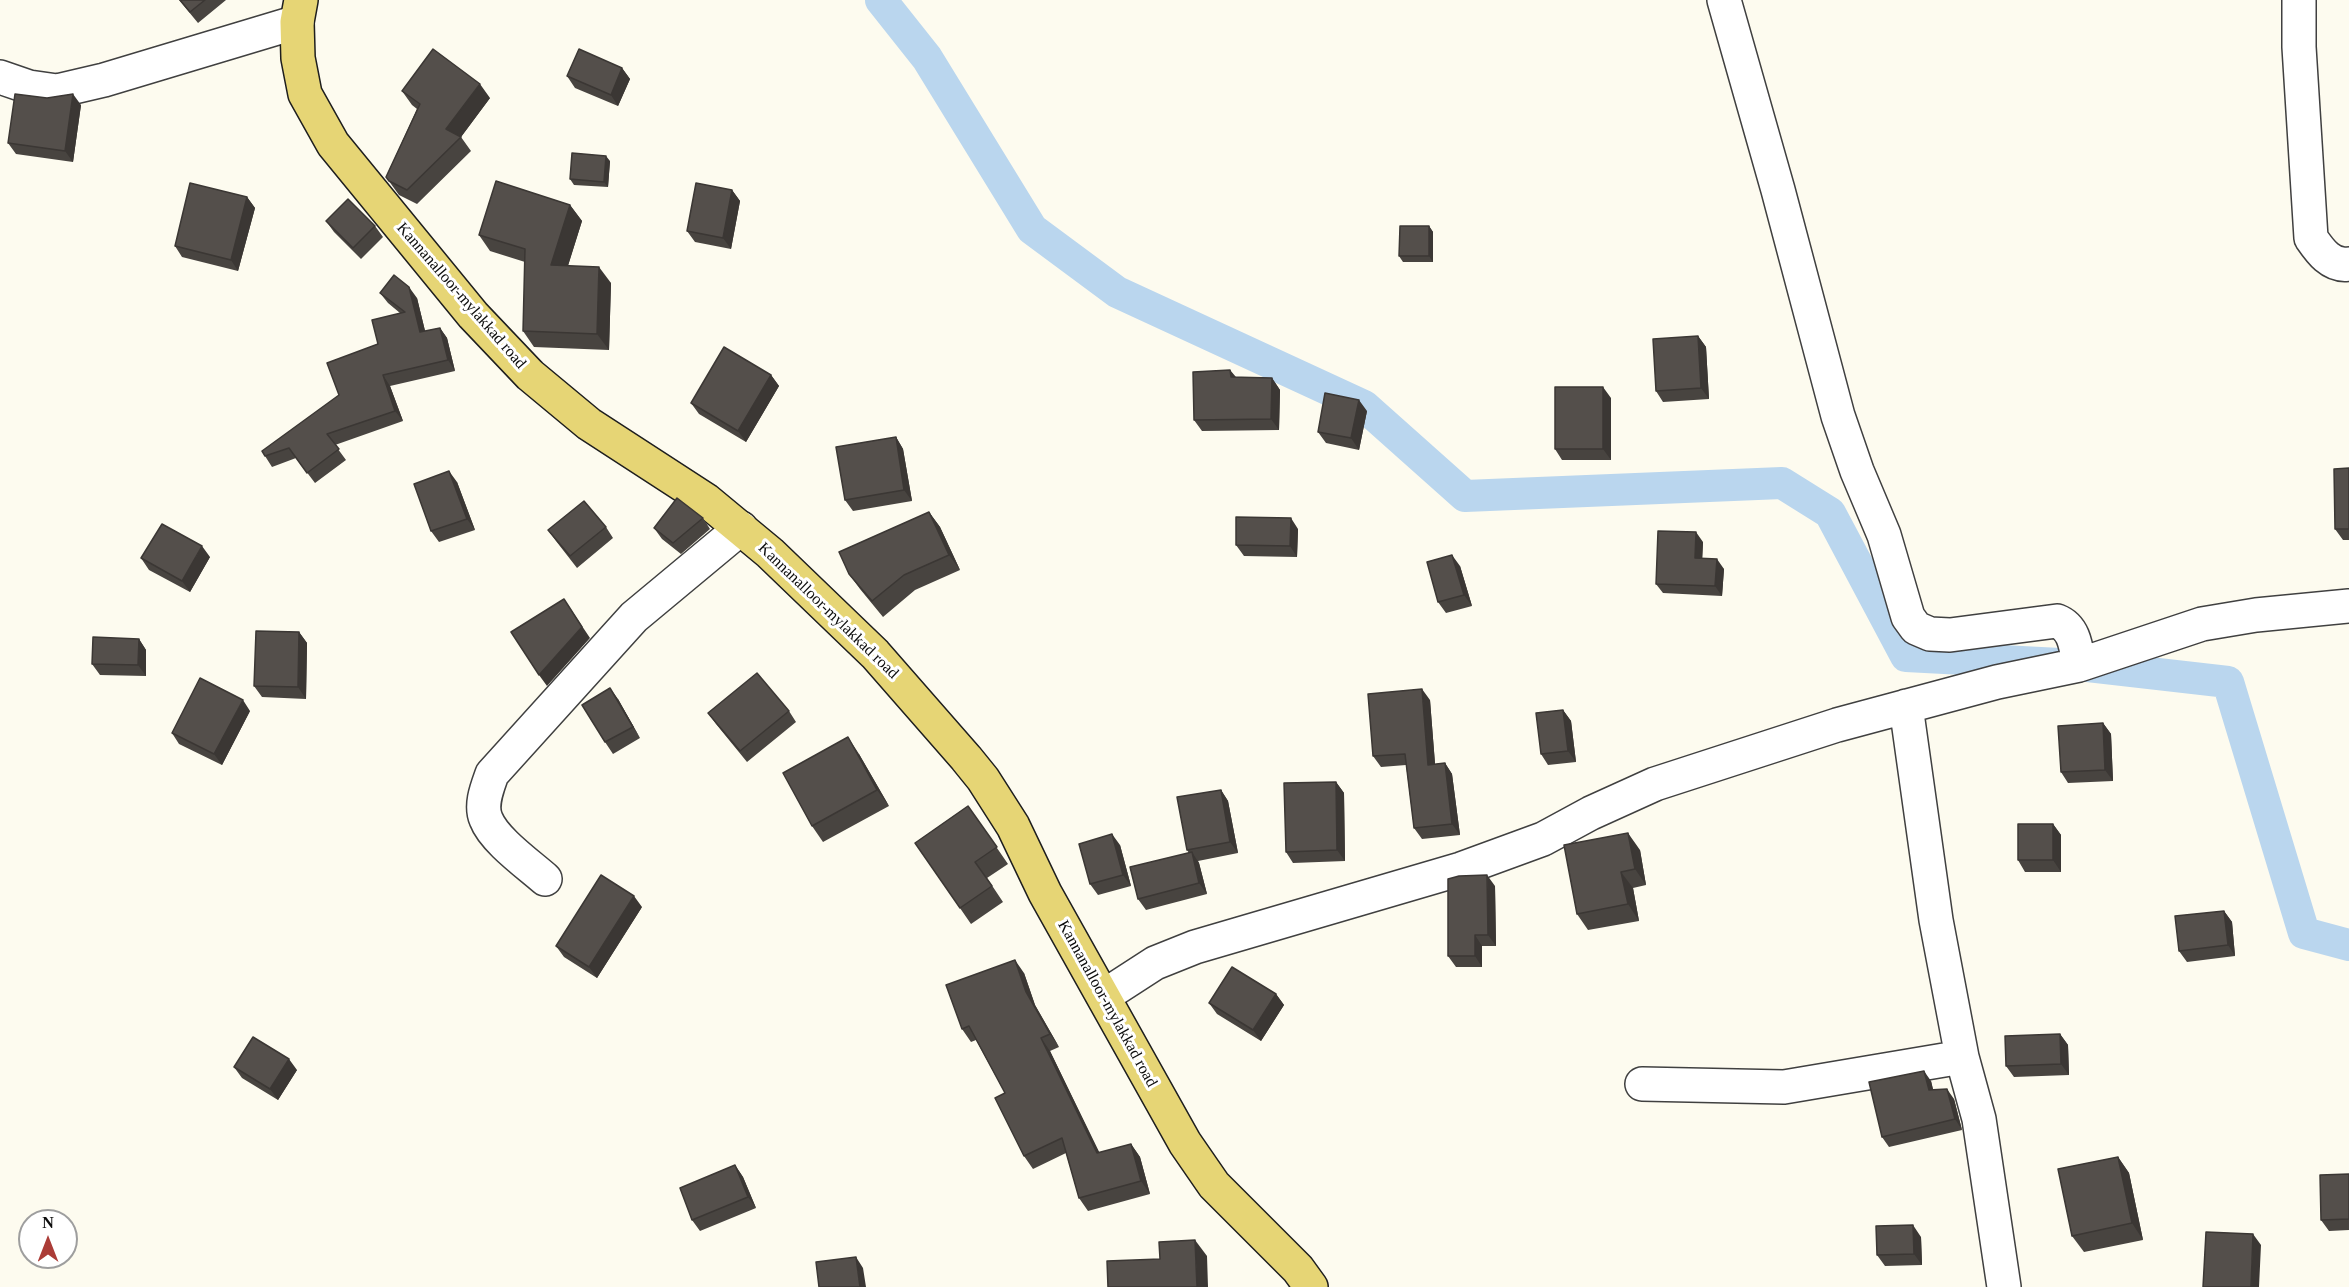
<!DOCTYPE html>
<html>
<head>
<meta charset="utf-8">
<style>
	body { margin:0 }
	#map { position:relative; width:2349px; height:1287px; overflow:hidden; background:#fdfbef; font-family:Georgia,serif }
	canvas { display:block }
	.north { position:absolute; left:18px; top:1209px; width:60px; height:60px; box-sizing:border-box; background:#fff; border:2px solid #9e9e9e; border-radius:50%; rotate:0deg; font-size:16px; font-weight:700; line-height:24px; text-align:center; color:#0d0d0d }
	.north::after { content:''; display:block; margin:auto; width:21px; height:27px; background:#ab3c37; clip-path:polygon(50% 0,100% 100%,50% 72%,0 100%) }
</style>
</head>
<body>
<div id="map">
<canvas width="2349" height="1287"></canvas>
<div class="north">N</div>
</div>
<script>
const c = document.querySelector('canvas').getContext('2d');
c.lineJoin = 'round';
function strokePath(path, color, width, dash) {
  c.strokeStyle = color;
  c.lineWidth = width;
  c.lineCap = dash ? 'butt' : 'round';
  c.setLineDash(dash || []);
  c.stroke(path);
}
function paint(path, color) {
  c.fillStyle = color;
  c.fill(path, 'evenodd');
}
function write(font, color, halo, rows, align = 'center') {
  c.font = font + ' Georgia,serif';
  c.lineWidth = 6;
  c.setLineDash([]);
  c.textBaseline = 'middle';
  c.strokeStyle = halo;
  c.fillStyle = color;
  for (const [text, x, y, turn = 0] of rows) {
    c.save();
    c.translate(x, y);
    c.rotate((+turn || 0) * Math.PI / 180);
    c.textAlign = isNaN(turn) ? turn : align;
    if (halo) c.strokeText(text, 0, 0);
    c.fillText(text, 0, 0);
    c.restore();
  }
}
const canal = new Path2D(`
	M881,0L927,58L1032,229L1117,292L1364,406L1465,496L1782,483L1830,513L1906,656L2079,665L2228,682L2304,933L2349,945`);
const minor = new Path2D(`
	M1724,0L1778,190L1838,416L1857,471L1884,535L1908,617L1916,628L1930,634L1950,635L2057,621C2075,628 2076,648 2079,665
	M2299,0V47L2311,238C2320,251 2331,267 2349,264
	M0,77L29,87L57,91L104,80L297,22
	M1906,706L1936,920L1962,1057L1979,1119L2004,1287
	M545,879C528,864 494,840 486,819C480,805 487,788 492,774L634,617L741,528
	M1104,996L1155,963L1195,947L1461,869L1543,839L1591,813L1655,784L1837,725L1997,682L2079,665L2202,624L2256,615L2349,606
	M1642,1084L1784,1087L1962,1057`);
const major = new Path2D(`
	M301,0L297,22L298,58L305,94L333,144L473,315L530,375L589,424L706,500L770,553L875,654L966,758L983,779L1013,826L1045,893L1185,1143L1214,1185L1298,1269L1311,1287`);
const wall = new Path2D(`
	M179,0H226L198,23Z
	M622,68L630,79L618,106L575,88L567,76Z
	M402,91L490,98L461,137L471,151L417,204L399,195L386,177L417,109L412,105Z
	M81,105L73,162L16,154L8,143Z
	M610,161L608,187L574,185L570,179Z
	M732,190L740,201L731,249L695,242L687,231Z
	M247,197L255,208L238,271L182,257L175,246Z
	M570,205L582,221L568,266L611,283L609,350L534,347L523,331L525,262L490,251L479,235Z
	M326,221L375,226L383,237L361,259L334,232Z
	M1429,226L1433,232V262H1403L1399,256Z
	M380,293L417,298L425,331L440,328L447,338L455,371L390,386L403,421L335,445L346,460L315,483L296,458L272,467L265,456L339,395L378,344L400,313L388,303Z
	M1698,336L1706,347L1709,399L1663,402L1656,391Z
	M1230,370L1236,377L1272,378L1280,390L1279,430L1202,431L1194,420Z
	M771,375L779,386L746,442L699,414L691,403Z
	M1611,398V460H1562L1555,449Z
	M1367,411L1359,450L1326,443L1318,432Z
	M896,437L903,449L912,501L853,511L845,500Z
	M2349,468V540H2343L2335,529Z
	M457,482L475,530L439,542L431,531Z
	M929,512L940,527L960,570L915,590L883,617L860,589L849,574Z
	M703,518L710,529L681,554L662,539L654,528Z
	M606,527L613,538L577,568L556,541L548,530Z
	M1298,529L1297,557L1244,556L1236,545Z
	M1703,542L1702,558L1724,569L1722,596L1663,593L1656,584Z
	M210,557L190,592L149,570L141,558Z
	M1460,566L1472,606L1446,613L1438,602Z
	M299,632L307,643L306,699L262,697L254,686Z
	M139,639L146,650V676L100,675L92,664Z
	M618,699L640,738L613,754L605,742Z
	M1430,700L1435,764L1445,763L1452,774L1460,835L1422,839L1414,828L1406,765L1381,767L1373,756Z
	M1563,710L1571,721L1576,762L1548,765L1541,754Z
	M250,711L222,765L179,744L172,733Z
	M789,711L796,722L747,762L716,724L708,713Z
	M2103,723L2111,734L2113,781L2068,783L2061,772Z
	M859,754L889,806L823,842L812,826Z
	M1336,782L1344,793L1345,861L1293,863L1286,852Z
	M1221,790L1228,801L1238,853L1198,861L1199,863L1207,894L1146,910L1138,899L1189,853L1187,850Z
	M968,806L1008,864L987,878L1003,902L971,924L915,843Z
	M2053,824L2061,835V872H2025L2018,860Z
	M1120,845L1131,886L1098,895L1090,884Z
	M1640,850L1646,885L1633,888L1639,921L1588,930L1577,914Z
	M1495,886L1496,946H1482V967H1456L1448,956Z
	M642,907L597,978L564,957L556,946Z
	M2224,911L2232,922L2235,956L2187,962L2179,951Z
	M1024,973L1035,1005L1059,1047L1050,1051L1099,1153L1131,1144L1140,1157L1150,1194L1088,1211L1079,1198L1066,1153L1033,1169L1024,1156L1005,1093L976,1040L971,1042L962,1029Z
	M1276,994L1284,1005L1261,1041L1217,1014L1209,1003Z
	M2060,1034L2068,1045L2069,1075L2014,1077L2006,1066Z
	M234,1067L297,1070L278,1100L242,1078Z
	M1931,1081L1933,1090L1954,1099L1962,1130L1889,1147L1882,1137Z
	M2118,1157L2129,1173L2143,1240L2084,1252L2072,1236Z
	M735,1165L743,1177L756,1208L700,1231L692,1220Z
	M2349,1174V1230L2329,1231L2321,1220Z
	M1921,1237L1922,1265L1885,1266L1877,1255Z`);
const shadedWall = new Path2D(`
	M622,68L630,79L618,106L611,95Z
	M480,84L490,98L461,137L446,129Z
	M73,94L81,105L73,162L65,151Z
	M606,156L610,161L608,187L604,182Z
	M732,190L740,201L731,249L723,238Z
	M247,197L255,208L238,271L231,260Z
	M570,205L582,221L563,281L551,265Z
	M1429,226L1433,232V262L1429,256Z
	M599,267L611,283L609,350L597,334Z
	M409,287L417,298L428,343L420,332Z
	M440,328L447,338L455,371L448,360Z
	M1698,336L1706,347L1709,399L1701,388Z
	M1230,370L1238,381L1231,377Z
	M383,375L390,386L403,421L395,411Z
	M771,375L779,386L746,442L738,431Z
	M1272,378L1280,390L1279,430L1271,419Z
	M1603,387L1611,398V460L1603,449Z
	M1359,400L1367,411L1359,450L1351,438Z
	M896,437L903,449L912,501L904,490Z
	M449,471L457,482L475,530L467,519Z
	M929,512L940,527L960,570L949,555Z
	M1291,518L1298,529L1297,557L1290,546Z
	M1696,532L1703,542L1702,567L1695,558Z
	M202,546L210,557L190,592L182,581Z
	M1452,555L1460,566L1472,606L1464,595Z
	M1717,559L1724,569L1722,596L1715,586Z
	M564,599L590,638L547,686L539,675Z
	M299,632L307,643L306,699L298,687Z
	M139,639L146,650V676L138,665Z
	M610,688L618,699L640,738L633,727Z
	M1422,689L1430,700L1436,776L1428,765Z
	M243,700L250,711L222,765L214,754Z
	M1563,710L1571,721L1576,762L1568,751Z
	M2103,723L2111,734L2113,781L2105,770Z
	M848,737L859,754L889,806L877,790Z
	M1445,763L1452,774L1460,835L1452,824Z
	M1336,782L1344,793L1345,861L1337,850Z
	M1221,790L1228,801L1238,853L1230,842Z
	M2053,824L2061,835V872L2053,860Z
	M1628,833L1640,850L1646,885L1635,869Z
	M1112,834L1120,845L1131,886L1123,875Z
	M1192,852L1199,863L1207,894L1199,883Z
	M1621,872L1633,888L1639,921L1628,904Z
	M1487,875L1495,886L1496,946L1488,935Z
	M634,896L642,907L597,978L589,967Z
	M2224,911L2232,922L2235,956L2228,945Z
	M1475,935L1482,946V967L1475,956Z
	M1015,960L1024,973L1035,1005L1059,1047L1050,1034L1026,992Z
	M1276,994L1284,1005L1261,1041L1253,1030Z
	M2060,1034L2068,1045L2069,1075L2061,1064Z
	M1041,1038L1050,1051L1106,1166L1097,1153Z
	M289,1059L297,1070L278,1100L270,1089Z
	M1924,1071L1931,1081L1936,1101L1929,1090Z
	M1947,1089L1954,1099L1962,1130L1955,1119Z
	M1131,1144L1140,1157L1150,1194L1141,1181Z
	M2118,1157L2129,1173L2143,1240L2132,1223Z
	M735,1165L743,1177L756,1208L748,1197Z
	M1913,1225L1921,1237L1922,1265L1914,1254Z
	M2253,1234L2261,1245L2259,1287H2251Z
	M1195,1240L1207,1256L1208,1287H1197Z
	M856,1257L863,1268L866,1287H860Z`);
const building = new Path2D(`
	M180,0H205L190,12Z
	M433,49L480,84L446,129L461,137L407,190L389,181L386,177L420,104L402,91Z
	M579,49L622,68L611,95L567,76Z
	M15,94L47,98L73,94L65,151L8,143Z
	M572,153L606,156L604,182L570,179Z
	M496,181L570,205L551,265L599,267L597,334L523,331L525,249L479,235Z
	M190,183L247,197L231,260L175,246Z
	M696,183L732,190L723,238L687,231Z
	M348,199L375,226L353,248L326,221Z
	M1400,226H1429V256H1399Z
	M394,275L409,287L420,332L440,328L448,360L383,375L395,411L327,434L339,449L307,473L289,448L265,456L262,451L339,395L327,363L378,344L372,320L405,312L380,293Z
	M1698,336L1701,388L1656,391L1653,339Z
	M724,347L771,375L738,431L691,403Z
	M1230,370L1231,377L1272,378L1271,419L1194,420L1193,372Z
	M1555,387H1603V449H1555Z
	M1325,393L1359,400L1351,438L1318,432Z
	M896,437L904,490L845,500L836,447Z
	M2349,468V529H2335L2334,469Z
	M449,471L467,519L431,531L414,484Z
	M677,498L703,518L673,543L654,528Z
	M584,501L606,527L570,556L548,530Z
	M929,512L949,555L904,575L872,601L849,574L839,552Z
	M1236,517L1291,518L1290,546L1236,545Z
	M162,524L202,546L182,581L141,558Z
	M1658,531L1696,532L1695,558L1717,559L1715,586L1656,584Z
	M1452,555L1464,595L1438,602L1427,562Z
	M564,599L582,627L539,675L511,632Z
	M256,631L299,632L298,687L254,686Z
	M93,637L139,639L138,665L92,664Z
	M757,673L789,711L740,751L708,713Z
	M200,678L243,700L214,754L172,733Z
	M610,688L633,727L605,742L582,705Z
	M1422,689L1428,765L1445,763L1452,824L1414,828L1405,754L1373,756L1368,694Z
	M1563,710L1568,751L1541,754L1536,713Z
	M2103,723L2105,770L2061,772L2058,726Z
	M848,737L877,790L812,826L783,773Z
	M1336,782L1337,850L1286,852L1284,783Z
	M1221,790L1230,842L1187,850L1177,797Z
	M968,806L997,847L975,862L992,886L960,908L915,843Z
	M2018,824H2053V860H2018Z
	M1628,833L1635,869L1621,872L1628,904L1577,914L1564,845Z
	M1112,834L1123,875L1090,884L1079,844Z
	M1192,852L1199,883L1138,899L1130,867Z
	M601,875L634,896L589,967L556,946Z
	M1487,875L1488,935H1475V956H1448V879L1459,876Z
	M2224,911L2228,945L2179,951L2175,916Z
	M1015,960L1026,992L1050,1034L1041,1038L1097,1153L1131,1144L1141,1181L1079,1198L1062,1138L1024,1156L995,1098L1005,1093L969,1026L962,1029L946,985Z
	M1232,967L1276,994L1253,1030L1209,1003Z
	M2060,1034L2061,1064L2006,1066L2005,1036Z
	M253,1037L289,1059L270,1089L234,1067Z
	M1924,1071L1929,1090L1947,1089L1955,1119L1882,1137L1869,1082Z
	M2118,1157L2132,1223L2072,1236L2058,1169Z
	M735,1165L748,1197L692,1220L680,1188Z
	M2349,1174V1219L2321,1220L2320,1175Z
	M1913,1225L1914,1254L1877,1255L1876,1226Z
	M2206,1232L2253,1234L2251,1287H2203Z
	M1195,1240L1197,1287H1108L1107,1261L1160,1259L1159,1242Z
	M856,1257L860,1287H819L816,1262Z`);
const streetNames = [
	["Kannanalloor-mylakkad road",461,296,49],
	["Kannanalloor-mylakkad road",828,611,44],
	["Kannanalloor-mylakkad road",1107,1004,61]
];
strokePath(canal, '#bad6ee', 32);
strokePath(minor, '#404040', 36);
strokePath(major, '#1e1e1e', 36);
strokePath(minor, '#fff', 33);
strokePath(major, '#e6d575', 33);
paint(wall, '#484440');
paint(shadedWall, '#3b3734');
paint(building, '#544f4b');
strokePath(building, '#3b3734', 1.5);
write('16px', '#0d0d0d', '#fff', streetNames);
</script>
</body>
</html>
